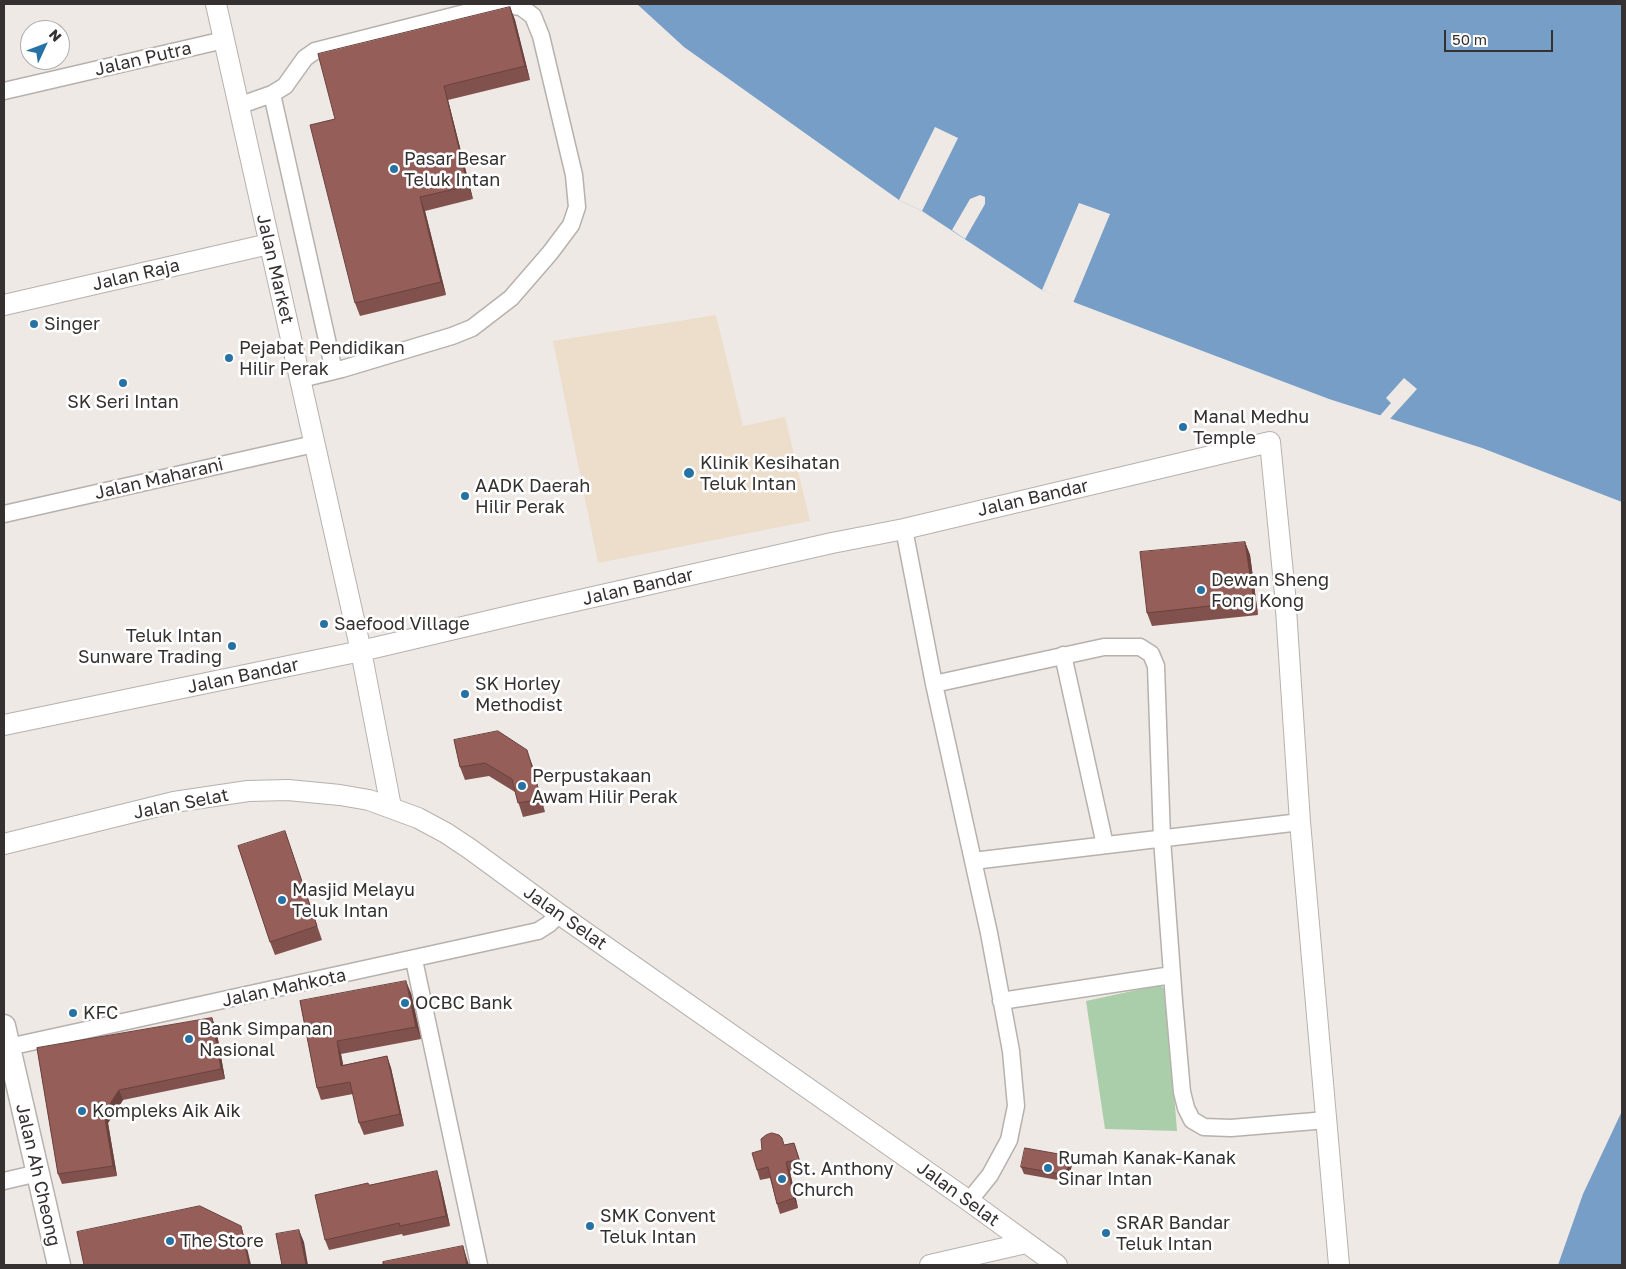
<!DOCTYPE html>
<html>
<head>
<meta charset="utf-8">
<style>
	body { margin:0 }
	#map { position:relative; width:1626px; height:1269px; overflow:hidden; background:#efe9e5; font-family:"Golos Text",sans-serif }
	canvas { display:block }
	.frame { position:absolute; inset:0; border:5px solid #343130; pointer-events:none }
	.north { position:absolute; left:20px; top:20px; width:50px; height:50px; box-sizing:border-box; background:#fff; border:1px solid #aeadac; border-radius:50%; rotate:47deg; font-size:14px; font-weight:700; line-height:20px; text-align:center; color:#343130 }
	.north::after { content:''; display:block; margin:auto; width:18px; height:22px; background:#2772a5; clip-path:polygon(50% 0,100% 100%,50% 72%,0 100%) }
	.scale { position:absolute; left:1444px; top:30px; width:109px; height:22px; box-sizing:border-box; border:2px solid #343130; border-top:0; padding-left:6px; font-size:15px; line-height:18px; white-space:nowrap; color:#343130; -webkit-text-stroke:4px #fff; paint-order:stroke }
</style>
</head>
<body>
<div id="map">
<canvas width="1626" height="1269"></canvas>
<div class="frame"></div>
<div class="north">N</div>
<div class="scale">50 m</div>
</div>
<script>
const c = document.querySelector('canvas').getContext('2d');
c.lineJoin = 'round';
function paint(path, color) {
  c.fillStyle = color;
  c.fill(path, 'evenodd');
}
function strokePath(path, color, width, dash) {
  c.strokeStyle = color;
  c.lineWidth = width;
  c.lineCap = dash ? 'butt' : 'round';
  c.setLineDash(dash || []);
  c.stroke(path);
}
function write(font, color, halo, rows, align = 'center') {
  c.font = font + ' "Golos Text",sans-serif';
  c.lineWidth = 5;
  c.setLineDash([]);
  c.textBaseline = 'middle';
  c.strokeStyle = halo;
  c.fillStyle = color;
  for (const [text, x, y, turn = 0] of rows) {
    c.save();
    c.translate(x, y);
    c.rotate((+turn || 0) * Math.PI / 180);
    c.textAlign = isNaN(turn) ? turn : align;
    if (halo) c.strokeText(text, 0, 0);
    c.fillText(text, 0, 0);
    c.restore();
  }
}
const medical = new Path2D(`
	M716,315L743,426L785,417L810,521L598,563L553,341Z`);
const green = new Path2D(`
	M1160,985L1166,990L1177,1131L1105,1129L1086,1001Z`);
const water = new Path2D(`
	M637,4H1622V502L1482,448L1329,399L1042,290L922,211L899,200L684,47Z
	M1622,1111V1265H1558L1583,1194Z`);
const pier = new Path2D(`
	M935,127L958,138L922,211L899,200Z
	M980,195L985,197V204L965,239L952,230L970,199Z
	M1079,203L1110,214L1073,303L1042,290Z
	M1404,378L1417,389L1388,421L1378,418L1391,403L1386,398Z`);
const minor = new Path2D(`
	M4,91L224,40
	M272,94L334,371
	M238,106L272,94L285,86L305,58L315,51L500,4L521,7L533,16L541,36L574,175L577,207L571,225L550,253L511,298L472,328L452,336L342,369L301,379
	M4,514L314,444
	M904,529L934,684L989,933L1011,1051L1016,1106L1009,1140L990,1175L969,1201
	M1063,655L1105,845
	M934,684L1104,647H1140L1151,654L1156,666L1162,839L1174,1001L1182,1092L1186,1108L1192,1120L1204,1127L1231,1128L1327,1120
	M973,861L1300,822
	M414,960L479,1265
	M1001,1001L1172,975
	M4,1048L538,931L549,924L559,914
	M4,1181L38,1173`);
const tertiary = new Path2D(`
	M216,4L361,651L391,807
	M4,305L269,244
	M4,725L361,651L518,614L832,543L904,529L1270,442L1285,594L1300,822L1339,1265
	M4,844L174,802L248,791L288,790L340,795L369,800L418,818L446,833L470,849L559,914L969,1201L1057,1265
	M930,1265L1026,1243`);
const secondary = new Path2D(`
	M4,1026L59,1265`);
const wall = new Path2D(`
	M510,7L515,20L530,80L448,100L473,199L425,211L446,295L360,316L355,303L335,119Z
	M1245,542L1250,555L1258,615L1152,626L1147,613Z
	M454,740L532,764L545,812L523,817L515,792L489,776L465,780L460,767Z
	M285,831L322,940L275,955L270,942Z
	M411,993L421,1039L341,1054L343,1065L387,1056L391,1068L404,1126L364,1135L359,1123L353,1094L321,1100L317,1088L300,1001Z
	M212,1018L216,1028L225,1079L123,1100L108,1123L117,1176L62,1184L58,1174L37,1048Z
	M794,1143L803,1169L790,1172L798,1208L780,1214L777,1204L770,1178L760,1180L757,1170L762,1150Z
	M1072,1163L1069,1182L1024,1174L1021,1167Z
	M440,1181L450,1226L403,1236L402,1234L329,1250L325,1240L369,1185Z`);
const shadedWall = new Path2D(`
	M510,7L515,20L530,80L525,66Z
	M444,86L448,100L473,199L468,186Z
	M420,197L425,211L446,295L441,282Z
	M1245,542L1250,555L1258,615L1254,601Z
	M527,750L532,764L545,812L541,799Z
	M406,981L411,993L421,1039L416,1027Z
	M212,1018L216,1028L225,1079L221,1069Z
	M337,1041L341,1054L346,1078L341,1066Z
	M387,1056L391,1068L404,1126L400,1114Z
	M119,1090L123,1100L108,1123L117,1176L113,1166L104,1113Z
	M1070,1156L1072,1163L1069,1182L1066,1175Z
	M786,1162L790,1172L798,1208L794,1198Z
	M437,1171L440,1181L450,1226L446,1216Z
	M241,1226L245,1239L251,1265H249Z
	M299,1230L304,1242L308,1265H306Z
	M463,1246L467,1259L469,1265H467Z`);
const building = new Path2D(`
	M510,7L525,66L444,86L468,186L420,197L441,282L355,303L310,125L335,119L318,54Z
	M1245,542L1254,601L1147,613L1140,552Z
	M498,731L527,750L541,799L518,803L512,779L485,763L460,767L454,740Z
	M285,831L317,926L270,942L238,846Z
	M406,981L416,1027L337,1041L341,1066L387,1056L400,1114L359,1123L350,1082L317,1088L300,1001Z
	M212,1018L221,1069L119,1090L104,1113L113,1166L58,1174L37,1048Z
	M772,1133L779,1135L782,1138L784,1145L794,1143L799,1159L786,1162L794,1198L777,1204L768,1167L757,1170L752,1153L762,1150L761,1139L766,1135Z
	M1025,1148L1070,1156L1066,1175L1021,1167Z
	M437,1171L446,1216L400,1226L399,1223L325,1240L315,1195L368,1183L369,1185Z
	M200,1206L241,1226L249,1265H84L77,1232Z
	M299,1230L306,1265H282L276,1234Z
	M463,1246L467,1265H381H383V1262Z`);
const markers = [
	[394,169,5,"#2772a5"],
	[34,324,5,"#2772a5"],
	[229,358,5,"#2772a5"],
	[123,383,5,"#2772a5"],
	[1183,427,5,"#2772a5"],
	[689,473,6,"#2772a5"],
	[465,496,5,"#2772a5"],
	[1201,590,5,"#2772a5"],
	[324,624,5,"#2772a5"],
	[232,646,5,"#2772a5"],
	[465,694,5,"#2772a5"],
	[522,786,5,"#2772a5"],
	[282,900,5,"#2772a5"],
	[405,1003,5,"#2772a5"],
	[73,1013,5,"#2772a5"],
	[189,1039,5,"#2772a5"],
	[82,1111,5,"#2772a5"],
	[1048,1168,5,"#2772a5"],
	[782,1179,5,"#2772a5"],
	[590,1226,5,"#2772a5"],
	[1106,1233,5,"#2772a5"],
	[170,1241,5,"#2772a5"]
];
const streetNames = [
	["Jalan Putra",143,59,-13],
	["Jalan Market",275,269,77],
	["Jalan Raja",136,275,-13],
	["Jalan Maharani",159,479,-13],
	["Jalan Bandar",1033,498,-13],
	["Jalan Bandar",638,587,-13],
	["Jalan Bandar",243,676,-12],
	["Jalan Selat",181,804,-11],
	["Jalan Selat",565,918,35],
	["Jalan Mahkota",284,988,-12],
	["Jalan Ah Cheong",38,1175,77],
	["Jalan Selat",958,1194,36]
];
const poiNames = [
	["Pasar Besar",404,159],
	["Teluk Intan",404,180],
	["Singer",44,324],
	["Pejabat Pendidikan",239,348],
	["Hilir Perak",239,369],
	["SK Seri Intan",123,402,"center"],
	["Manal Medhu",1193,417],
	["Temple",1193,438],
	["Klinik Kesihatan",700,463],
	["Teluk Intan",700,484],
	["AADK Daerah",475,486],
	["Hilir Perak",475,507],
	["Dewan Sheng",1211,580],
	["Fong Kong",1211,601],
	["Saefood Village",334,624],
	["Teluk Intan",222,636,"right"],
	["Sunware Trading",222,657,"right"],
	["SK Horley",475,684],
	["Methodist",475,705],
	["Perpustakaan",532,776],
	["Awam Hilir Perak",532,797],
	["Masjid Melayu",292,890],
	["Teluk Intan",292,911],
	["OCBC Bank",415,1003],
	["KFC",83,1013],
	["Bank Simpanan",199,1029],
	["Nasional",199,1050],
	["Kompleks Aik Aik",92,1111],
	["Rumah Kanak-Kanak",1058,1158],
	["Sinar Intan",1058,1179],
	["St. Anthony",792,1169],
	["Church",792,1190],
	["SMK Convent",600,1216],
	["Teluk Intan",600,1237],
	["SRAR Bandar",1116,1223],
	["Teluk Intan",1116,1244],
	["The Store",180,1241]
];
paint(medical, '#ecdecb');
paint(green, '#abceaa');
paint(water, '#779ec7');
paint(pier, '#efe9e5');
strokePath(minor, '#b7b1ae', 19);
strokePath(tertiary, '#b7b1ae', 22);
strokePath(secondary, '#b7b1ae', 25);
strokePath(minor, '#fff', 16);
strokePath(tertiary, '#fff', 20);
strokePath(secondary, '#fff', 22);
paint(wall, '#81514d');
paint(shadedWall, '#69423e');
paint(building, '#965e59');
strokePath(building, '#69423e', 1);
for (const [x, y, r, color] of markers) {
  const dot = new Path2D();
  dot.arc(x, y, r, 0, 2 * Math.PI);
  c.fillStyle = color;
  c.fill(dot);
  strokePath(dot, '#fff', 2);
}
write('18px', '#343130', '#fff', streetNames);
write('18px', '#343130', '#fff', poiNames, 'left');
</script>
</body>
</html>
